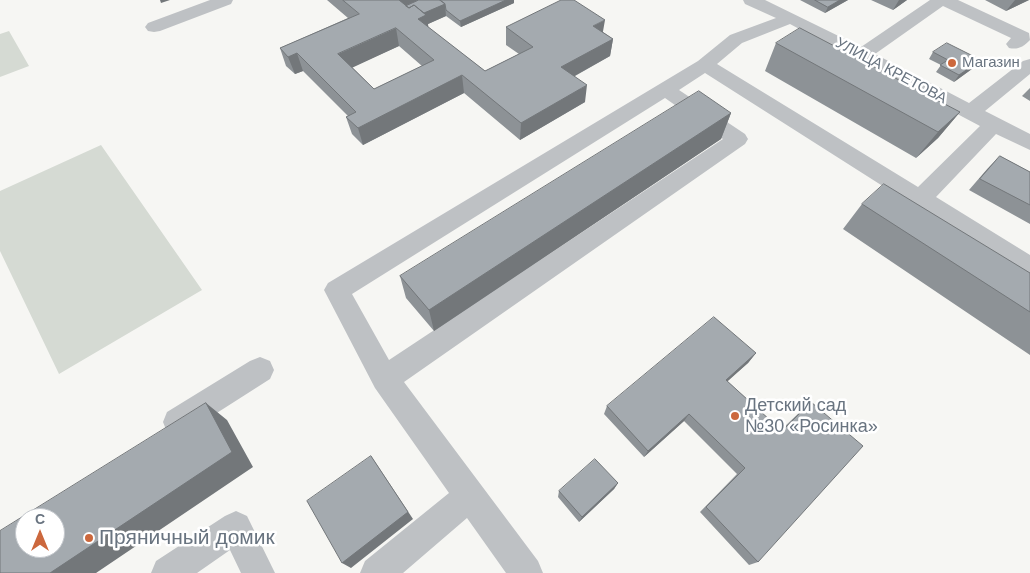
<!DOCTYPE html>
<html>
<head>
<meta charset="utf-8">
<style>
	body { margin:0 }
	#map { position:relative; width:1030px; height:573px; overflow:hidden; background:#f6f6f3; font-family:Helvetica,sans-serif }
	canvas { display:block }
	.north { position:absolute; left:15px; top:508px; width:50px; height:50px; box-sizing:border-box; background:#fff; border:1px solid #c3c7cc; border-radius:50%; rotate:0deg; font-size:14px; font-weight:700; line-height:20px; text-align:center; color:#697480 }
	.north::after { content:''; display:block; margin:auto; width:18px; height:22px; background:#cc683d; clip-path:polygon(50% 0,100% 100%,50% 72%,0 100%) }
</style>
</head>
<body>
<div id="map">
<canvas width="1030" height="573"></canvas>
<div class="north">С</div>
</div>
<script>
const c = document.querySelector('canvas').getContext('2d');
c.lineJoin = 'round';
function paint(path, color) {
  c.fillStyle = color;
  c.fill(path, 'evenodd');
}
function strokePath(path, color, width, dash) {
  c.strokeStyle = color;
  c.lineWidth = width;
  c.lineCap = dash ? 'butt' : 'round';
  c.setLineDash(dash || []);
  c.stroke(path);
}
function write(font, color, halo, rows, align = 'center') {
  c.font = font + ' Helvetica,sans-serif';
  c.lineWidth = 5;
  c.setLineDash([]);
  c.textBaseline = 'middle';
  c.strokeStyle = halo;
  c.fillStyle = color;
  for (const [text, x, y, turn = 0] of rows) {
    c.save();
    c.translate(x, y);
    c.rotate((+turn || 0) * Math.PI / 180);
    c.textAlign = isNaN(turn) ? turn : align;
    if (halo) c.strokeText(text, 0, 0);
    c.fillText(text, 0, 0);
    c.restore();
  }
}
const green = new Path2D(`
	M9,31L29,66L0,77V34Z
	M101,145L202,290L59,374L0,251V191Z`);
const minor = new Path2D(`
	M210,0H233L231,4L160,31L154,32L148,31L145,27L148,23Z
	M743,0H765L861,47L930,0H958L1029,33L1030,40C1023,47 1018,50 1009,48L1006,44L1011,38L943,6L875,54L969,103L1023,61L1030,59V74L985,111L1030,134V150L996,134L936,197L1030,255V277L1021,274L705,73L679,90L745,134L748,139L745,144L404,382L538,561L543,573H506L467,518L403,573H360L365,561L449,493L375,388L324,290L328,283L698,61L730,35L776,18L745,4ZM790,24L963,117L980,126L918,187L717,64L742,43ZM665,98L723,139L389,360L352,294Z
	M260,357L270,361L274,370L270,379L187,432L177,436L167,432L163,422L167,412L250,361Z
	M236,511L247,516L275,573H241L230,550L197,573H151L156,561L225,516Z`);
const wall = new Path2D(`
	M327,0H514V3L461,27L446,16L428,24V27L485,71L519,54L506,45V27L603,32L613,39L610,56L575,76L585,102L520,140L464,93L363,145L352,134L346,117L348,116L303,71L295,74L286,66L280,48L348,18ZM399,46L422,66L374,89L352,67Z
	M800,0H848L825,13Z
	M871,0H907L893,10Z
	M985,0H1029L1006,11Z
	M776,43L960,112L938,138L916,158L765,71Z
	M933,52L976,66L954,82L936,72L941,65L929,59Z
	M1030,88V101L1022,96Z
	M731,113L721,139L434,331L406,298L400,276Z
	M1000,156L1030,172V224L969,190L988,168Z
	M862,204L1030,273V355L843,229Z
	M756,353L748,363L727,381L781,430L802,410L811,402L758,562L749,565L700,512L737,474L684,421L644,457L604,414L607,406Z
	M618,483L614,489L579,522L558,497L559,491Z`);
const shadedWall = new Path2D(`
	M160,0H170L161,3Z
	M397,0H418L402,7Z
	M506,0H514V3L461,27L460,21Z
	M840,0H848L825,13L828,7Z
	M899,0H907L893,10Z
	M1015,0H1029L1006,11Z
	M445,4L446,16L428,24L429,32L418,19L420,14Z
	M605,20L602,37L593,26Z
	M396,28L399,46L343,72L338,54Z
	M613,39L610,56L560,84L561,67Z
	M297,53L303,71L295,74L288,57Z
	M981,60L976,66L954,82L959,75Z
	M462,75L464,93L363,145L358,128Z
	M587,85L585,102L520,140L521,123Z
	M960,112L938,138L916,158L938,132Z
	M731,113L721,139L434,331L429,310Z
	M756,353L748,363L719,389L726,380Z
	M206,403L227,420L253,467L96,573H50Z
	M689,414L684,421L644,457L648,451Z
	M371,456L413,519L351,568L342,563Z
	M618,483L614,489L579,522L582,517Z`);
const building = new Path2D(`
	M343,0H399L409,8L414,5L426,15L418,19L485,71L533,47L506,27L561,0H574L605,20L593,26L613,39L561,67L587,85L521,123L462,75L358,128L346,117L356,112L297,53L288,57L280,48L359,14ZM396,28L434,60L374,89L338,54Z
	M419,0H440L445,4L424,13L414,5L409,8L406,6Z
	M440,0H506L460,21L446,10L445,4Z
	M815,0H840L828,7Z
	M800,28L960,112L938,132L776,43Z
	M947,43L981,60L959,75L940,65L948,60L933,52Z
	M699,91L731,113L429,310L400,276Z
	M1000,156L1030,172V205L980,179Z
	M884,184L1030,273V312L862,204Z
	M714,317L756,353L726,380L782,431L811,402L863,446L758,562L706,507L745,468L689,414L648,451L607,406Z
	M206,403L232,452L50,573H0V531ZM25,518H55V548H25Z
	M371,456L408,512L342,563L307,501Z
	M595,459L618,483L582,517L559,491Z`);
const markers = [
	[952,63,5,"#cc683d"],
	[735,416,5,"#cc683d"],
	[89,538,5,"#cc683d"]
];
const farPoinames = [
	["Магазин",962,63]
];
const farStreetnames = [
	["УЛИЦА КРЕТОВА",891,71,28]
];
const poiNames = [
	["Детский сад",745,406],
	["№30 «Росинка»",745,427]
];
const nearPoinames = [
	["Пряничный домик",99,538]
];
paint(green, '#d5dad3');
paint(minor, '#bec1c4');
paint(wall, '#8d9296');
paint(shadedWall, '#73777a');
paint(building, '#a4aaaf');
strokePath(building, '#73777a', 1);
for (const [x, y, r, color] of markers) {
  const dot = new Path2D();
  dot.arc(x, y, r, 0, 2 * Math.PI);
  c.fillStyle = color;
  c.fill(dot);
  strokePath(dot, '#fff', 2);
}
write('15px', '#697480', '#fff', farPoinames, 'left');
write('15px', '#697480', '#fff', farStreetnames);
write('18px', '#697480', '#fff', poiNames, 'left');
write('21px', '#697480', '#fff', nearPoinames, 'left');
</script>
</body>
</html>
